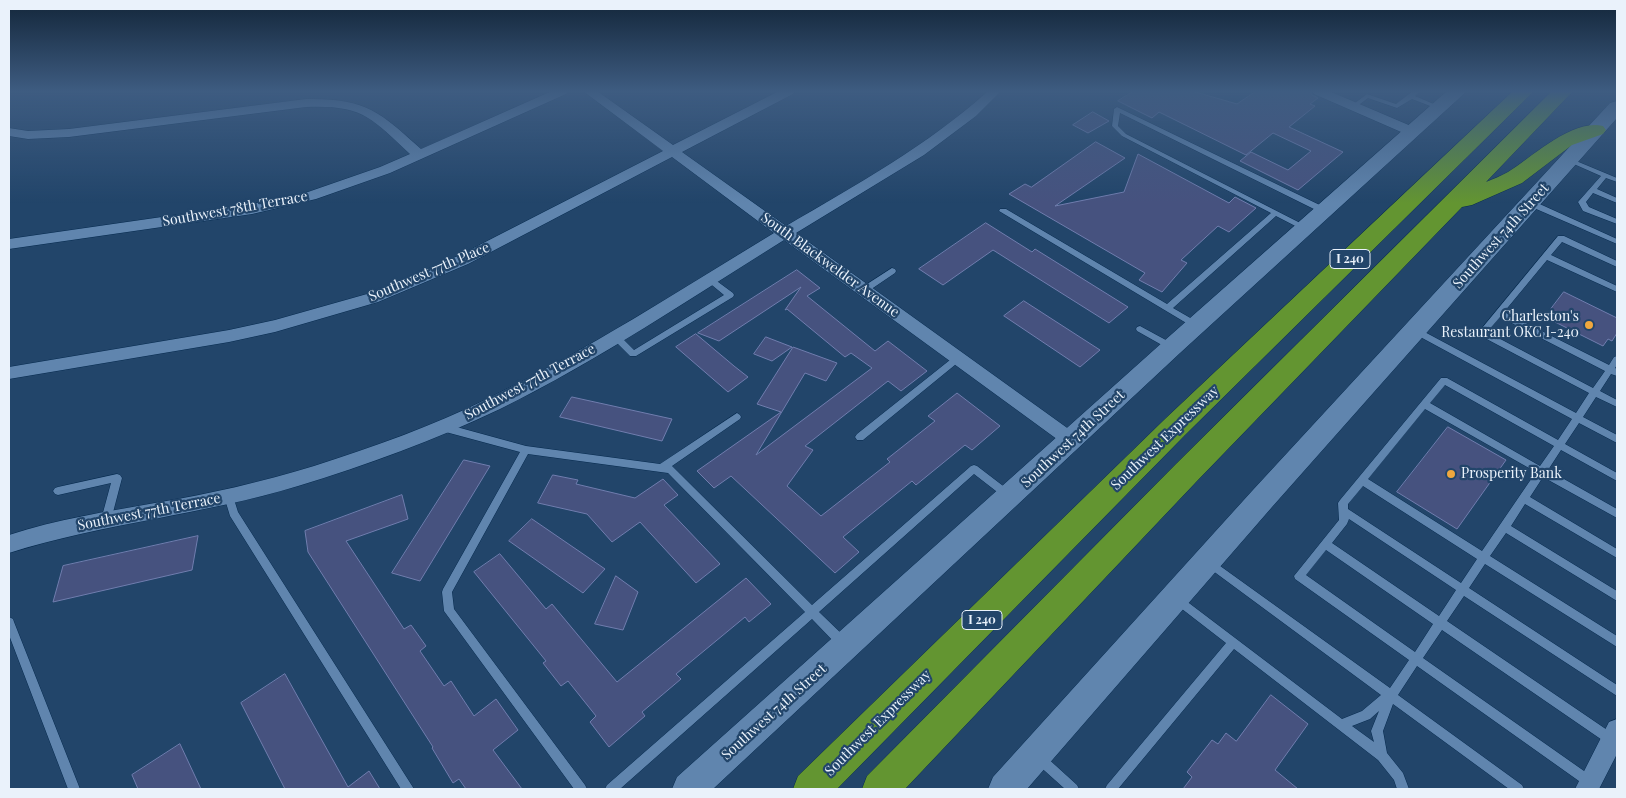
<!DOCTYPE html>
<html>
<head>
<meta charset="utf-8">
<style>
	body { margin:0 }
	#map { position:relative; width:1626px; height:798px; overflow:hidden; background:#22456a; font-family:"Playfair Display",serif }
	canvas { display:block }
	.frame { position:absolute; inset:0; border:10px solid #eaf2fb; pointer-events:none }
</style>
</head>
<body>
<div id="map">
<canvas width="1626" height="798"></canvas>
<div class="frame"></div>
</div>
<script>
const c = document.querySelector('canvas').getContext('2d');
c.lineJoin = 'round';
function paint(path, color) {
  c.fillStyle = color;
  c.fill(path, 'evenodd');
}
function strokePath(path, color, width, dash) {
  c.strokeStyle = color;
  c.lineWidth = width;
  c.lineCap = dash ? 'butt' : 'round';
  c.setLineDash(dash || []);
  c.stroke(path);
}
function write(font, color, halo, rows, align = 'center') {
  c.font = font + ' "Playfair Display",serif';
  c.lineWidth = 4.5;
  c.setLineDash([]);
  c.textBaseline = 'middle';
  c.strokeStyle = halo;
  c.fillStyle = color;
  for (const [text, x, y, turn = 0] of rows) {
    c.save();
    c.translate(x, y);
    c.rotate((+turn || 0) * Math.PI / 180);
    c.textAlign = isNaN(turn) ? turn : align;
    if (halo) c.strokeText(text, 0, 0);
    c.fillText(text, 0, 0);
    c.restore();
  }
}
const building = new Path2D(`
	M1134,91H1192L1237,104L1256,91H1310L1312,95L1318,98L1310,104L1315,106L1289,127L1343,152L1298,190L1240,161L1251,152L1288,170L1311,151L1273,133L1246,155L1159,112L1152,118L1118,101Z
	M1093,112L1109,121L1088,133L1073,125Z
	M1096,142L1125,158L1055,206L1124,192L1138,154L1229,203L1235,197L1256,208L1229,232L1218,226L1181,260L1187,263L1162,292L1139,280L1145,273L1009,194L1025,184L1031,187Z
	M986,223L1032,252L1035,249L1128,307L1109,323L993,250L943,285L919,269Z
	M797,270L820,288L807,296L875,351L888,341L927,371L901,391L888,381L805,446L813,450L787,486L821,516L890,462L887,459L935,421L928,416L957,393L1000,426L972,450L965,445L916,485L912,481L843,537L859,552L835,573L731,476L714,488L697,471L781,412L757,404L793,347L837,363L826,381L805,373L756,455L872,368L851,353L845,357L787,309L785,310L801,287L719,341L698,333Z
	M1564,292L1617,318V333L1612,341L1608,339L1603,346L1545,317Z
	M1024,301L1100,350L1080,367L1004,316Z
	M696,334L734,366L748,377L728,392L676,347Z
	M766,337L792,347L772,361L754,354Z
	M572,397L672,419L662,441L560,417Z
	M1448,427L1506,460L1457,529L1397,492Z
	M464,460L490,466L420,581L392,573Z
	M553,475L578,480L576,484L635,498L663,479L678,495L664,505L720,564L696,583L640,522L612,542L587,514L538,503Z
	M402,495L408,519L346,541L404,629L411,625L426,646L420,651L444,686L451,681L474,716L496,699L518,730L493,750L522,789H466L459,779L453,783L432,748L433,747L308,552L305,531Z
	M532,519L605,569L583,593L509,541Z
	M198,536L192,570L53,602L63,566Z
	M500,554L546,609L552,604L617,682L746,578L771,604L749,622L745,617L676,674L681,679L642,712L645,716L609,747L590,722L596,716L568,681L561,686L543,663L546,661L474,572Z
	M616,576L638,592L623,630L595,624Z
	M285,674L348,787L369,771L380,789H285L241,703Z
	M1271,695L1308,724L1275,770L1298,789H1183L1192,777L1187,772L1212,740L1218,744L1226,733L1236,741Z
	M180,744L201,789H138L132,775Z`);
const lane = new Path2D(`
	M1413,91H1420L1415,96L1443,108L1442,109H1438L1412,99L1397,108L1368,98L1356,107L1354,108L1351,106L1367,94L1396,104Z
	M1117,107L1328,209L1329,211L1325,213H1322L1120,113L1118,126L1126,134L1310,228L1309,230H1303L1276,216L1173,308L1199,323L1200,325L1199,327H1193L999,211L1000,209H1006L1167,304L1271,213L1122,136L1112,126L1114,109Z
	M1569,158L1617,178V182L1606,178L1597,189L1617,198V203L1593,193L1586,202L1589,207L1617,219V224L1583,211L1578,202L1601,176L1567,161V159Z
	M1527,201H1533L1617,239V244L1527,205Z
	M1558,236H1564L1617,261V267L1562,242L1551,255L1617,286V292L1547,260L1504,312L1609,365L1614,357L1617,356V365L1615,368L1617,369V376L1611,374L1600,391L1617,400V407L1596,397L1583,417L1617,435V443L1579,423L1565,444L1617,473V481L1561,450L1548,470L1617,509V518L1543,477L1530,497L1617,549V558L1525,504L1511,526L1617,591V601L1506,533L1490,556L1617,636V647L1485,564L1469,588L1617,685V696L1464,596L1447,621L1616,736L1617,739L1616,744L1612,746L1608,744L1442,630L1423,658L1594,778L1596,782L1594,786L1590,788L1586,786L1417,666L1398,695L1522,785L1524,789H1509L1393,704L1383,731L1387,753L1403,773L1409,789H1397L1394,780L1378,760L1234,649L1118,789H1105L1107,785L1226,643L1173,602L1172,599L1173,596L1177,594L1342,719L1362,711L1381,695L1205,565L1204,562L1205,559L1209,558L1390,688L1409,660L1295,579L1294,576L1339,520L1338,503L1340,500L1441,378H1447L1558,440L1572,419L1413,333L1412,331L1416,328L1419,329L1576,413L1589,393L1479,335L1478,333ZM1500,317L1605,371L1593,388L1487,332ZM1445,385L1554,446L1540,466L1430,403ZM1425,409L1536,472L1482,551L1368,479ZM1363,486L1477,559L1461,583L1348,509V504ZM1349,519L1456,590L1439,616L1332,543L1347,524ZM1326,550L1433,624L1415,652L1306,575ZM1379,711L1371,731L1374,742L1352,726L1370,719Z
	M892,268L895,269L896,271L895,273L867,292H861L860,290L861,288Z
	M710,276L733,293L734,295L733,297L636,356H630L612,338L611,336L612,334H618L634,350L724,295L707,281L706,279Z
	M1140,326L1175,345L1176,347L1175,349H1169L1137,331L1136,329L1137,327Z
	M958,355L962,358L961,360L863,440H857L855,437L857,434L955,356Z
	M737,413L740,415L741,417L740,419L672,466L812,605L971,466L974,465L977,466L1011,492L1013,495L1011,498L1008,499L1005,498L974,474L819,612L846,638L847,642L846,646L842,647L838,646L812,619L620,789H605L607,785L805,612L668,473L528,454L452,592L454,609L585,785L587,789H574L444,611L442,592L443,589L520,452L442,431L439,430L438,427L439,424L442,423L526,446L660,464Z
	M117,474L120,475L122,478L111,520L109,523L106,524L103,523L101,520L111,483L58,495L55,494L53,491L55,488L58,487Z
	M229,492L232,493L238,512L414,789H401L230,516L224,496L226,493Z
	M9,617L13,619L14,622L80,789H68L9,635Z
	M1040,753L1044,755L1077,785L1079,789H1065L1036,763L1034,759L1036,755Z`);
const street = new Path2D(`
	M552,91H568L566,94L390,173L316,199L252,214L9,249V239L252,204L308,192L380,167L410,154C370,117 363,105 306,107L69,137L28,139L9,136V128L28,131L69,129L306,99C365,98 379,111 421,149Z
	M583,91H597L673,145L779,91H795L793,94L682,152L786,226C856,185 927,146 988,91H1001L976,116L924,155L796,233L1077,435L1080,440L1077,445L1071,447L1065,445L784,240C691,298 599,360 500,409C435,440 367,465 298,486C203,515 103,523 9,553V535C57,519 106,512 155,503C209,494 262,482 314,466C373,447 433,426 489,398C588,350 680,290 774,233L672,157L468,264L378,302L275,332L229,342L9,379V367L229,330L275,320L367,294L458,256L663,151Z
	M1312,91H1329L1418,129L1420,132L1413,136L1408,135L1314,94Z
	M1617,719V754L1599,789H1575L1609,722Z`);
const secondary = new Path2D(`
	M1447,91H1467L1180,353L713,789H672L677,777L1164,341Z
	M1617,101V118L1272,507L1027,789H988L993,777L1252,491L1610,103Z`);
const highway = new Path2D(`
	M1513,91H1534L1185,435L837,789H793L798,776L1165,419Z
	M1552,91H1573L1486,182C1493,179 1501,176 1508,172C1532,157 1573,118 1603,126L1606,130L1603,134L1572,145L1522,183L1472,205L1462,207L1196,482L905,789H862L867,776L1176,464Z`);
const markers = [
	[1589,325,5,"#f0a73e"],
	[1451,474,5,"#f0a73e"]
];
const shields = [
	[1350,259,40],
	[982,620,40]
];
const shieldNames = [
	["I 240",1350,259],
	["I 240",982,620]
];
const streetNames = [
	["Southwest 78th Terrace",235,209,-10],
	["Southwest 74th Street",1501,236,-48],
	["South Blackwelder Avenue",830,265,36],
	["Southwest 77th Place",429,272,-23],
	["Southwest 77th Terrace",530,382,-28],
	["Southwest Expressway",1165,438,-44],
	["Southwest 74th Street",1073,439,-43],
	["Southwest 77th Terrace",149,512,-11],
	["Southwest 74th Street",774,712,-42],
	["Southwest Expressway",878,723,-45]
];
const poiNames = [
	["Charleston's",1579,317],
	["Restaurant OKC I-240",1579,333],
	["Prosperity Bank",1461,474,"left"]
];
paint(building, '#46527f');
strokePath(building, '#707dae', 1);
strokePath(lane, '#062a4e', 1);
strokePath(street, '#062a4e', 1);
strokePath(secondary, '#062a4e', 1);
strokePath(highway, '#062a4e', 1);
paint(lane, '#6085ae');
paint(street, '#6085ae');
paint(secondary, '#6085ae');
paint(highway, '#639531');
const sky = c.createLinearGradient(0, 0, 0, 203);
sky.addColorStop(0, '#13263a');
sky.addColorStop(0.45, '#3e5c81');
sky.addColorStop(1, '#3e5c8100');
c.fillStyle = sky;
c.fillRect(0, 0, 1626, 203);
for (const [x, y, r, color] of markers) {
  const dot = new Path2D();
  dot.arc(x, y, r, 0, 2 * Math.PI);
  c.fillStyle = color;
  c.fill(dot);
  strokePath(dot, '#22456a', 2);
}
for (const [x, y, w] of shields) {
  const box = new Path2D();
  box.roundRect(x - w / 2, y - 9.5, w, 19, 4);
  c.fillStyle = '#22456a';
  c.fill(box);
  strokePath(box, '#eaf2fb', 1);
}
write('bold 12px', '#eaf2fb', null, shieldNames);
write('14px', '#eaf2fb', '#22456a', streetNames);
write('14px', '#eaf2fb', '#22456a', poiNames, 'right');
</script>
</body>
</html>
